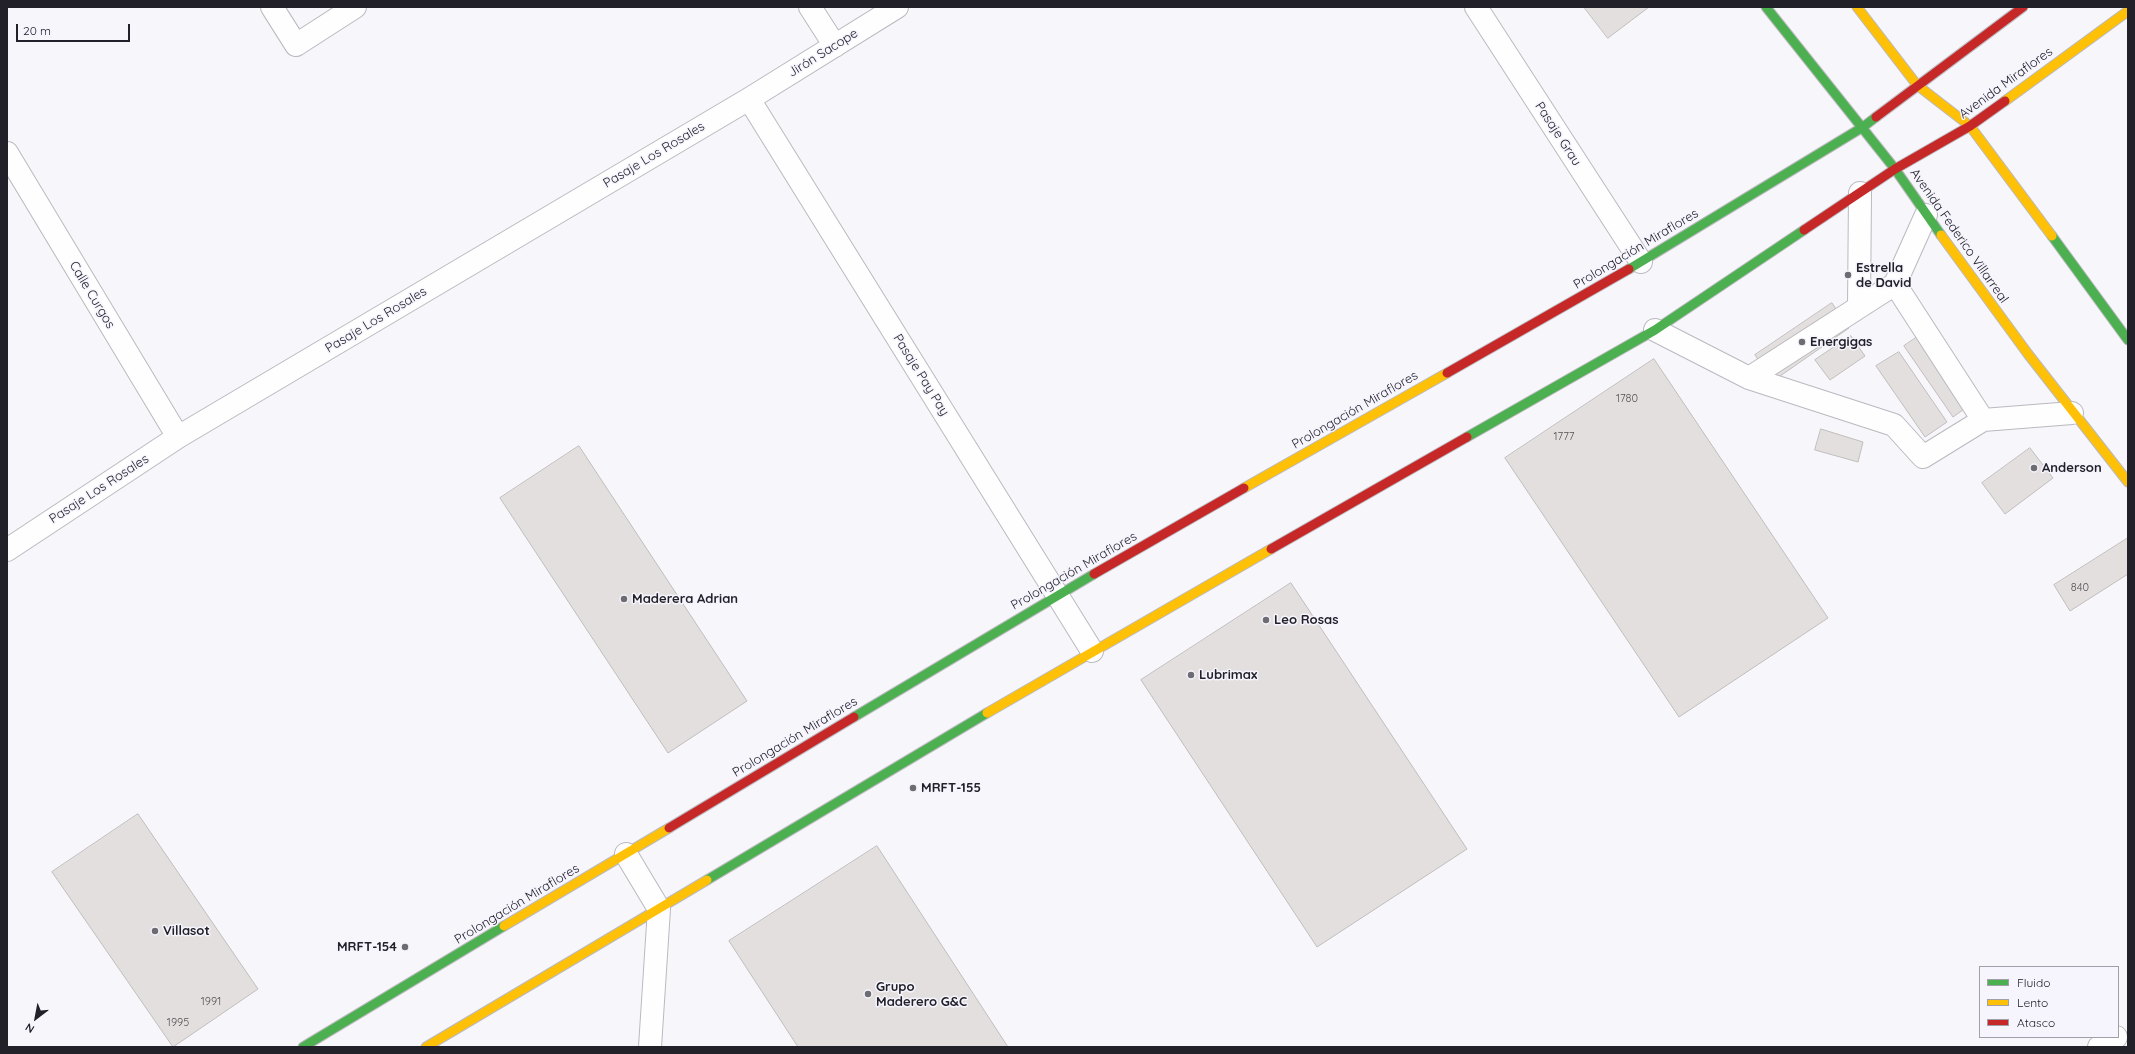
<!DOCTYPE html>
<html>
<head>
<meta charset="utf-8">
<style>
	body { margin:0 }
	#map { position:relative; width:2135px; height:1054px; overflow:hidden; background:#f7f6fb; font-family:Quicksand,sans-serif }
	canvas { display:block }
	.frame { position:absolute; inset:0; border:8px solid #222129; pointer-events:none }
	.legend { position:absolute; left:1979px; top:966px; width:140px; height:72px; box-sizing:border-box; background:#f6f4fd; border:1px solid #a1a0a8; margin:0; padding:5px 7px; list-style:none; font-size:12px; color:#222129 }
	.legend li { display:flex; align-items:center; gap:8px; height:20px }
	.legend b { width:20px; border:1px solid #a1a0a8 }
	.north { position:absolute; left:16px; top:998px; width:40px; height:40px; -webkit-text-stroke:3px #f6f4fd; paint-order:stroke; rotate:212deg; font-size:11px; font-weight:700; line-height:16px; text-align:center; color:#222129 }
	.north::after { content:''; display:block; margin:auto; width:14px; height:18px; background:#222129; clip-path:polygon(50% 0,100% 100%,50% 72%,0 100%) }
	.scale { position:absolute; left:16px; top:24px; width:114px; height:18px; box-sizing:border-box; border:2px solid #222129; border-top:0; padding-left:5px; font-size:12px; line-height:14px; white-space:nowrap; color:#222129; -webkit-text-stroke:3px #f6f4fd; paint-order:stroke }
</style>
</head>
<body>
<div id="map">
<canvas width="2135" height="1054"></canvas>
<div class="frame"></div>
<ul class="legend">
<li><b style="height:5px;background:#4caf50"></b>Fluido</li>
<li><b style="height:5px;background:#ffc107"></b>Lento</li>
<li><b style="height:5px;background:#c62828"></b>Atasco</li>
</ul>
<div class="north">N</div>
<div class="scale">20 m</div>
</div>
<script>
const c = document.querySelector('canvas').getContext('2d');
c.lineJoin = 'round';
function paint(path, color) {
  c.fillStyle = color;
  c.fill(path, 'evenodd');
}
function strokePath(path, color, width, dash) {
  c.strokeStyle = color;
  c.lineWidth = width;
  c.lineCap = dash ? 'butt' : 'round';
  c.setLineDash(dash || []);
  c.stroke(path);
}
function write(font, color, halo, rows, align = 'center') {
  c.font = font + ' Quicksand,sans-serif';
  c.lineWidth = 3;
  c.setLineDash([]);
  c.textBaseline = 'middle';
  c.strokeStyle = halo;
  c.fillStyle = color;
  for (const [text, x, y, turn = 0] of rows) {
    c.save();
    c.translate(x, y);
    c.rotate((+turn || 0) * Math.PI / 180);
    c.textAlign = isNaN(turn) ? turn : align;
    if (halo) c.strokeText(text, 0, 0);
    c.fillText(text, 0, 0);
    c.restore();
  }
}
const building = new Path2D(`
	M1584,7H1649L1608,38Z
	M1832,303L1849,328L1773,381L1755,355Z
	M1926,331L1974,402L1953,417L1904,346Z
	M1851,336L1865,356L1830,380L1815,360Z
	M1899,352L1947,422L1925,437L1876,366Z
	M1654,359L1828,618L1679,717L1505,458Z
	M1821,429L1863,442L1858,462L1815,450Z
	M579,446L747,701L668,753L500,498Z
	M2030,448L2053,478L2005,514L1982,483Z
	M2128,538V574L2070,611L2054,585Z
	M1291,583L1467,849L1317,947L1141,680Z
	M138,814L258,989L173,1047L52,872Z
	M877,846L1008,1047H798L729,941Z`);
const lane = new Path2D(`
	M1895,284L1983,420
	M1859,307L1860,193
	M1655,330L1749,378L1894,425L1923,457L1983,420L2072,413
	M1749,378L1895,284L1926,215
	M626,854L659,909L650,1047`);
const street = new Path2D(`
	M272,7L296,45L355,7
	M810,7L835,46
	M1476,7L1641,262
	M749,99L1092,651
	M7,153L178,437
	M7,550L178,437L749,99L897,7
	M2099,1047L2116,1037`);
const fast = new Path2D(`
	M1766,7L1895,169L1941,235
	M2052,236L2128,340
	M1629,269L1863,127L1876,117
	M1467,437L1655,330L1804,230
	M854,717L1094,574
	M707,880L987,713
	M303,1047L504,926`);
const slow = new Path2D(`
	M1857,7L1917,85L1970,126L2052,236
	M2005,101L2128,11
	M1941,235L2028,354L2128,482
	M1244,488L1447,373
	M987,713L1271,549
	M504,926L669,828
	M426,1047L707,880`);
const jam = new Path2D(`
	M1876,117L2023,7
	M1804,230L1895,169L1970,126L2005,101
	M1447,373L1629,269
	M1271,549L1467,437
	M1094,574L1244,488
	M669,828L854,717`);
const markers = [
	[1848,275,4,"#6d6c72"],
	[1802,342,4,"#6d6c72"],
	[2034,468,4,"#6d6c72"],
	[624,599,4,"#6d6c72"],
	[1266,620,4,"#6d6c72"],
	[1191,675,4,"#6d6c72"],
	[913,788,4,"#6d6c72"],
	[155,931,4,"#6d6c72"],
	[405,947,4,"#6d6c72"],
	[868,994,4,"#6d6c72"]
];
const numberNames = [
	["1780",1627,399],
	["1777",1564,437],
	["840",2080,588],
	["1991",211,1002],
	["1995",178,1023]
];
const streetNames = [
	["Jirón Sacope",823,53,-32],
	["Avenida Miraflores",2006,83,-36],
	["Pasaje Grau",1558,134,57],
	["Pasaje Los Rosales",654,155,-31],
	["Avenida Federico Villarreal",1959,236,55],
	["Prolongación Miraflores",1636,249,-31],
	["Calle Curgos",92,295,59],
	["Pasaje Los Rosales",376,320,-31],
	["Pasaje Pay Pay",921,375,58],
	["Prolongación Miraflores",1355,410,-30],
	["Pasaje Los Rosales",99,489,-33],
	["Prolongación Miraflores",1074,571,-30],
	["Prolongación Miraflores",795,737,-31],
	["Prolongación Miraflores",517,904,-31]
];
const poiNames = [
	["Estrella",1856,268],
	["de David",1856,283],
	["Energigas",1810,342],
	["Anderson",2042,468],
	["Maderera Adrian",632,599],
	["Leo Rosas",1274,620],
	["Lubrimax",1199,675],
	["MRFT-155",921,788],
	["Villasot",163,931],
	["MRFT-154",397,947,"right"],
	["Grupo",876,987],
	["Maderero G&C",876,1002]
];
paint(building, '#e3dfde');
strokePath(building, '#c1bdbd', 1);
strokePath(lane, '#bab9bf', 24);
strokePath(street, '#bab9bf', 24);
strokePath(fast, '#bab9bf', 11);
strokePath(slow, '#bab9bf', 11);
strokePath(jam, '#bab9bf', 11);
strokePath(lane, '#fefefe', 22);
strokePath(street, '#fefefe', 22);
strokePath(fast, '#4caf50', 9);
strokePath(slow, '#ffc107', 9);
strokePath(jam, '#c62828', 9);
for (const [x, y, r, color] of markers) {
  const dot = new Path2D();
  dot.arc(x, y, r, 0, 2 * Math.PI);
  c.fillStyle = color;
  c.fill(dot);
  strokePath(dot, '#f6f4fd', 1.5);
}
write('11px', '#545258', null, numberNames);
write('13px', '#222129', '#f6f4fd', streetNames);
write('bold 13px', '#222129', '#f6f4fd', poiNames, 'left');
</script>
</body>
</html>
